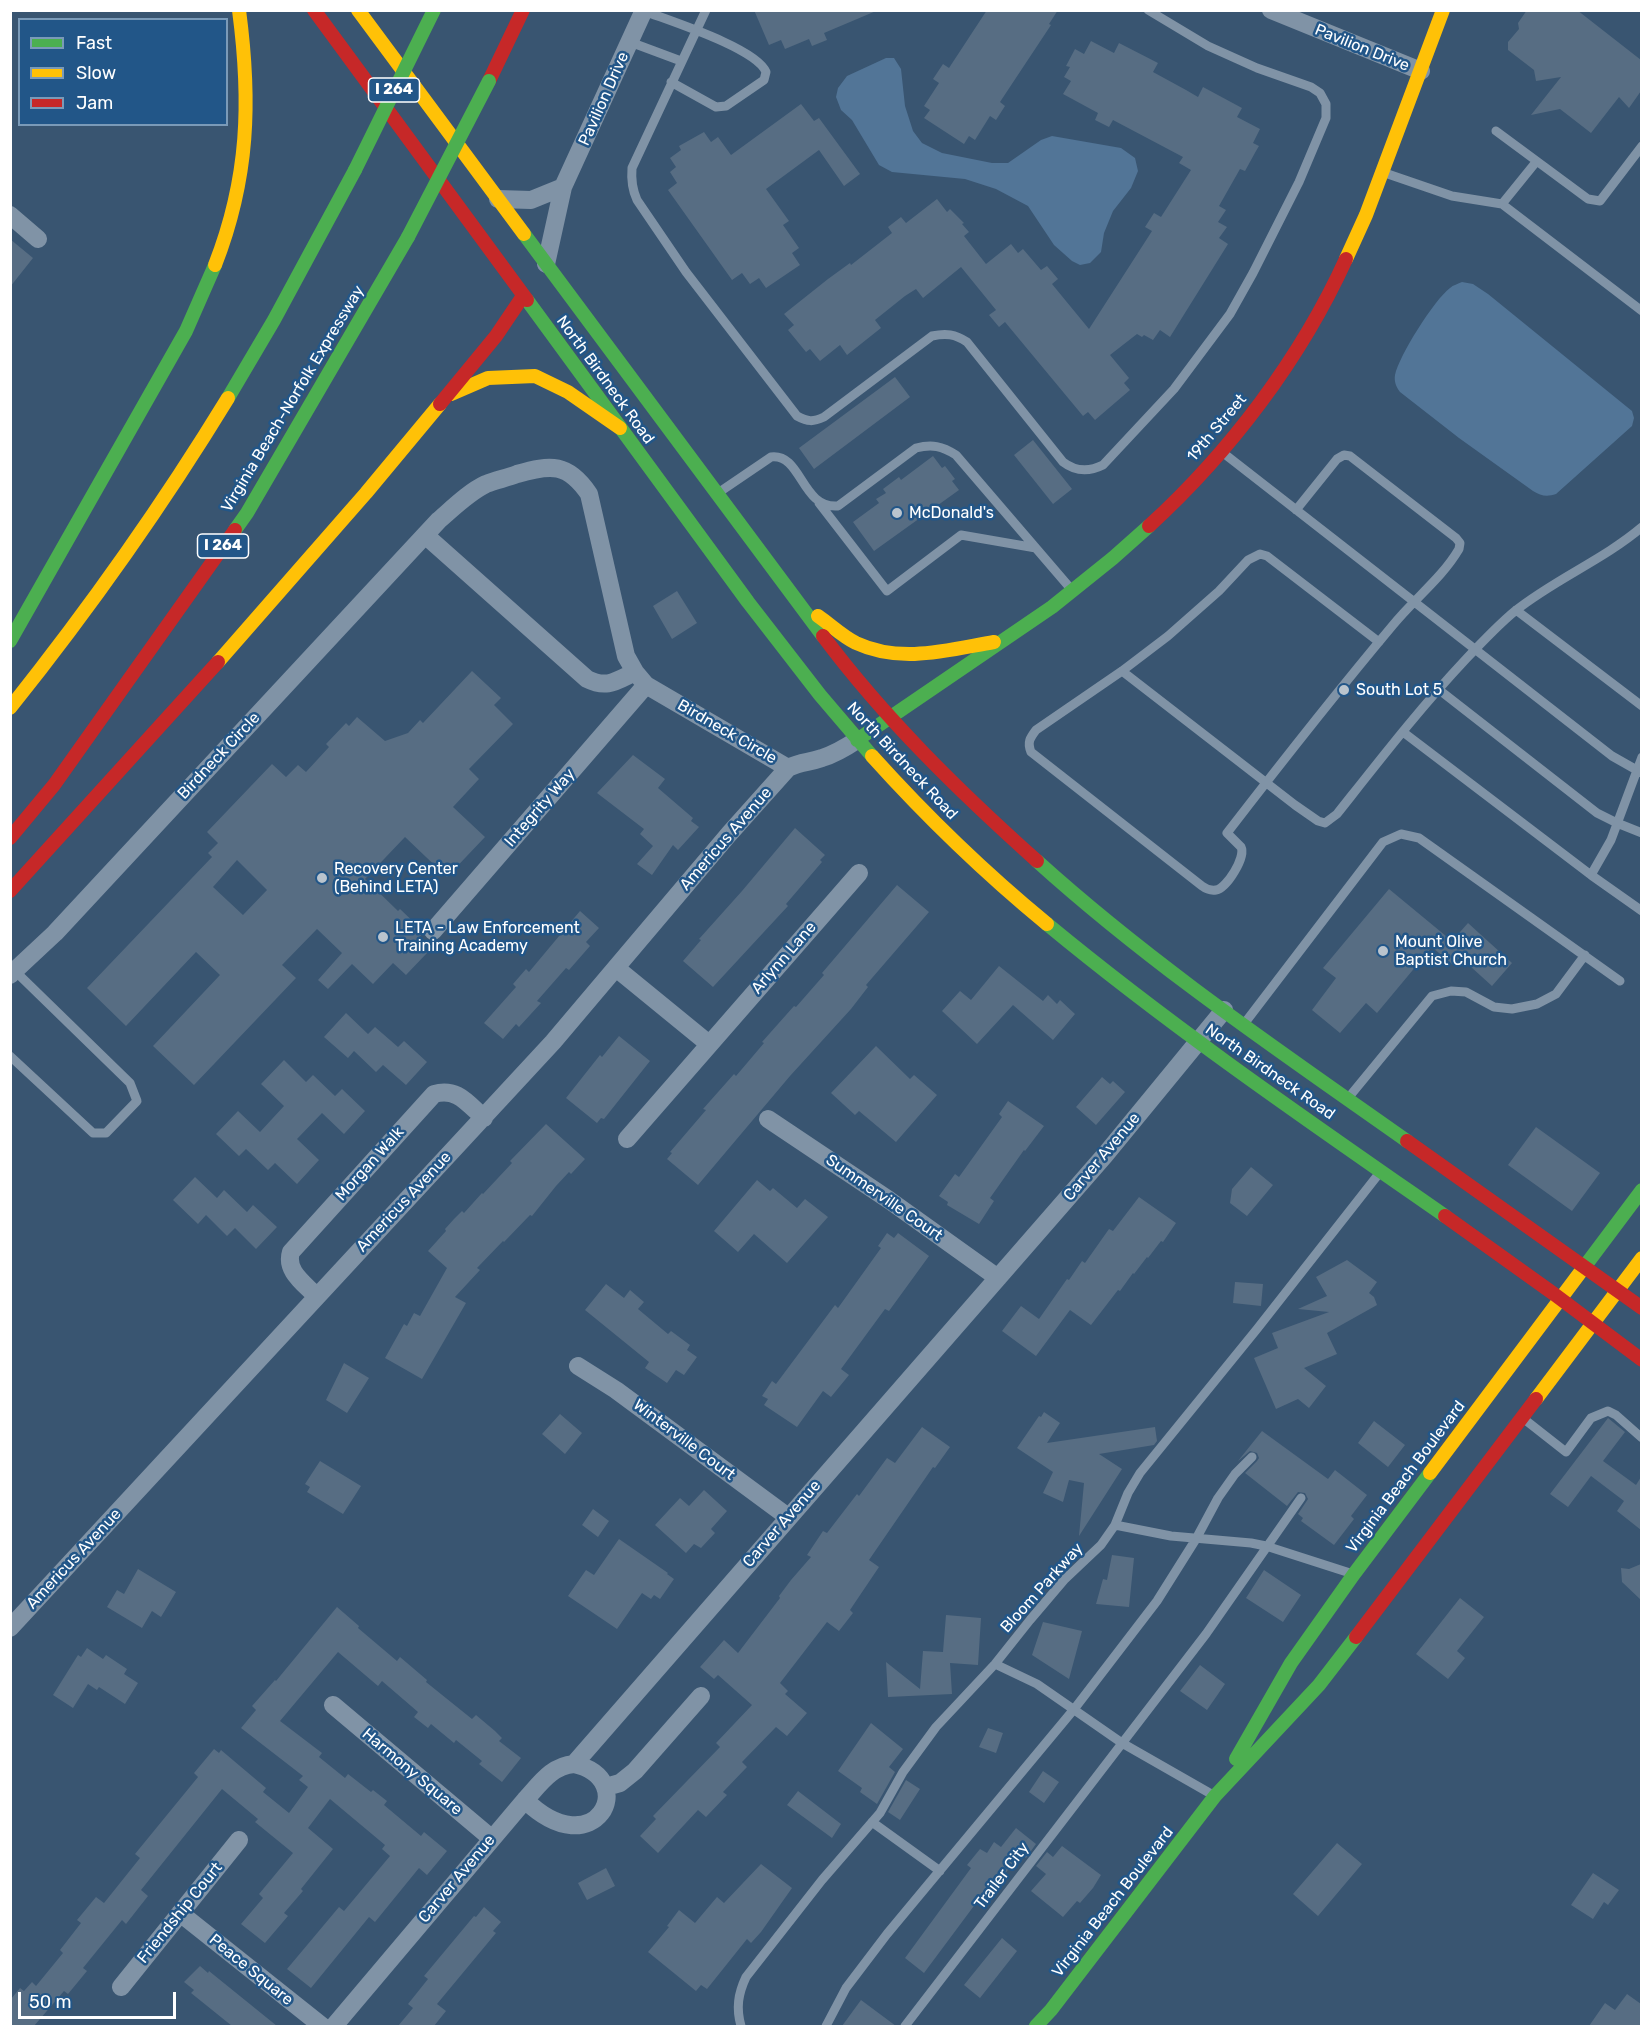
<!DOCTYPE html>
<html>
<head>
<meta charset="utf-8">
<style>
	body { margin:0 }
	#map { position:relative; width:1652px; height:2037px; overflow:hidden; background:#395571; font-family:Rubik,sans-serif }
	canvas { display:block }
	.frame { position:absolute; inset:0; border:12px solid #fff; pointer-events:none }
	.legend { position:absolute; left:18px; top:18px; width:210px; height:108px; box-sizing:border-box; background:#225688; border:2px solid #7a9ab8; margin:0; padding:8px 10px; list-style:none; font-size:18px; color:#fff }
	.legend li { display:flex; align-items:center; gap:12px; height:30px }
	.legend b { width:30px; border:2px solid #7a9ab8 }
	.scale { position:absolute; left:18px; top:1992px; width:158px; height:27px; box-sizing:border-box; border:3px solid #fff; border-top:0; padding-left:8px; font-size:18px; line-height:21px; white-space:nowrap; color:#fff; -webkit-text-stroke:4px #225688; paint-order:stroke }
</style>
</head>
<body>
<div id="map">
<canvas width="1652" height="2037"></canvas>
<div class="frame"></div>
<ul class="legend">
<li><b style="height:8px;background:#4caf50"></b>Fast</li>
<li><b style="height:8px;background:#ffc107"></b>Slow</li>
<li><b style="height:8px;background:#c62828"></b>Jam</li>
</ul>
<div class="scale">50 m</div>
</div>
<script>
const c = document.querySelector('canvas').getContext('2d');
c.lineJoin = 'round';
function paint(path, color) {
  c.fillStyle = color;
  c.fill(path, 'evenodd');
}
function strokePath(path, color, width, dash) {
  c.strokeStyle = color;
  c.lineWidth = width;
  c.lineCap = dash ? 'butt' : 'round';
  c.setLineDash(dash || []);
  c.stroke(path);
}
function write(font, color, halo, rows, align = 'center') {
  c.font = font + ' Rubik,sans-serif';
  c.lineWidth = 5;
  c.setLineDash([]);
  c.textBaseline = 'middle';
  c.strokeStyle = halo;
  c.fillStyle = color;
  for (const [text, x, y, turn = 0] of rows) {
    c.save();
    c.translate(x, y);
    c.rotate((+turn || 0) * Math.PI / 180);
    c.textAlign = isNaN(turn) ? turn : align;
    if (halo) c.strokeText(text, 0, 0);
    c.fillText(text, 0, 0);
    c.restore();
  }
}
const water = new Path2D(`
	M886,58H894L901,69L905,106L913,131L922,143L942,153L992,163H1008L1041,140L1052,136L1121,148L1135,158L1138,171L1131,188L1113,211L1104,233L1101,252L1090,263L1080,265L1072,261L1054,245L1028,206L996,189L965,179L892,172L879,165L852,120L841,110L836,97L838,88L847,76Z
	M1462,282L1473,284L1488,294L1632,411L1634,418L1632,426L1556,494C1547,497 1541,496 1533,491L1459,438L1400,392C1396,387 1394,381 1395,375C1399,356 1434,300 1450,288C1453,285 1458,284 1462,282Z`);
const building = new Path2D(`
	M754,10H876V11L824,33L827,40L812,46L809,39L785,49L781,40L769,45Z
	M987,10H1058L1049,24L1051,25L1000,102L1005,106L996,120L990,116L975,140L969,136L964,144L924,118L930,110L924,106L939,83L933,79L943,64L949,68Z
	M1527,10H1577L1641,60V91L1629,108L1619,97L1591,133L1560,109L1531,115L1561,77L1536,81L1534,70L1508,50V42L1519,29L1518,23Z
	M1091,41L1114,53L1119,43L1158,63L1153,72L1186,90L1198,97L1203,87L1242,108L1237,117L1260,129L1253,143L1259,146L1256,151L1245,171L1240,169L1219,206L1226,210L1218,222L1227,227L1219,238L1228,244L1170,337L1160,330L1153,340L1144,335L1142,337L1137,334L1110,355L1129,378L1124,383L1130,390L1095,420L1088,412L1083,416L1005,322L999,327L989,315L996,310L961,267L923,298L916,289L905,296L875,320L881,328L847,355L840,345L820,361L810,349L806,352L788,330L794,325L784,314L828,279L850,263L851,265L892,233L888,227L901,217L906,223L937,199L947,212L950,209L964,223L962,224L969,232L964,236L986,264L1011,244L1018,253L1023,249L1041,270L1047,266L1058,279L1052,284L1089,329L1152,231L1145,227L1154,213L1161,217L1191,170L1179,163L1183,157L1113,120L1109,127L1095,120L1098,113L1063,94L1071,81L1064,77L1070,67L1066,66L1075,49L1084,54Z
	M801,104L814,121L819,118L860,174L844,186L819,150L766,189L789,221L783,225L799,248L792,253L800,265L766,288L759,278L750,284L742,273L732,280L668,190L677,183L670,172L676,167L670,158L681,150L679,146L704,132L711,142L718,137L731,155Z
	M10,239L33,258L10,287Z
	M895,377L910,397L814,469L799,448Z
	M1033,440L1072,489L1053,504L1014,455Z
	M933,456L942,468L945,466L955,479L952,481L959,490L874,551L853,522L879,503L876,499L886,493L883,489L899,477L901,480Z
	M677,591L697,623L672,639L653,606Z
	M472,671L501,698L494,705L513,724L469,769L479,779L453,807L485,837L447,877L405,837L365,879L398,911L400,909L422,930V934L415,942L427,953L406,975L393,963L373,984L352,964L328,989L318,980L342,953L317,929L282,965L296,978L194,1085L153,1046L220,975L196,952L126,1026L87,988L212,857L208,853L218,843L207,832L272,764L286,777L298,765L306,772L329,747L326,744L346,723L349,726L357,717L385,741L408,733L420,720L423,723ZM237,860L267,890L243,915L213,887Z
	M633,755L665,779L658,788L693,818L691,821L699,827L678,850L673,845L652,875L637,864L653,846L640,834L644,829L597,793Z
	M795,828L825,855L820,860L822,862L786,904L788,906L713,987L683,961L701,940L699,939L742,891Z
	M897,885L929,912L866,985L868,987L851,1009L790,1076L698,1185L667,1159L672,1153L670,1152L706,1110L703,1109L734,1074L736,1076L764,1043L762,1042L794,1006L796,1007L824,975L822,973Z
	M1389,889L1452,941L1468,923L1512,963L1492,986L1460,957L1453,965L1432,947L1377,1013L1366,1003L1340,1033L1312,1010L1336,978L1323,968Z
	M580,911L599,928L586,942L590,946L569,970L566,968L537,1001L541,1003L519,1027L516,1024L503,1039L484,1023L516,987L513,984L526,969L529,972Z
	M999,966L1043,1001L1048,995L1057,1004L1060,1000L1075,1014L1053,1040L1013,1005L977,1044L942,1011L960,991L971,1000Z
	M346,1013L368,1034L375,1027L398,1047L404,1041L427,1062L406,1085L383,1065L376,1072L354,1051L348,1058L324,1037Z
	M619,1036L650,1061L604,1119L601,1118L597,1123L566,1098L600,1055L602,1057Z
	M876,1046L910,1079L914,1075L937,1095L896,1142L859,1111L855,1115L831,1093Z
	M284,1060L306,1082L313,1075L335,1096L342,1089L365,1111L344,1134L322,1113L297,1139L319,1160L297,1184L275,1163L268,1170L246,1149L239,1156L216,1134L238,1111L260,1132L284,1106L261,1084Z
	M1102,1077L1110,1084L1113,1081L1125,1092L1096,1125L1076,1107Z
	M1008,1101L1044,1126L1025,1151L1024,1150L990,1198L994,1201L979,1224L947,1205L948,1202L939,1196L955,1174L959,1177L1002,1117L999,1114Z
	M546,1124L585,1159L571,1174L569,1172L556,1186L532,1216L530,1215L504,1242L503,1241L477,1268L480,1270L455,1297L466,1303L422,1379L385,1358L404,1324L407,1326L414,1313L420,1316L447,1268L428,1251L446,1231L445,1229L454,1219L462,1211L464,1213L482,1193L483,1194L512,1163L510,1161Z
	M1536,1127L1600,1173L1572,1211L1508,1165Z
	M1251,1167L1273,1185L1247,1216L1230,1203L1232,1189Z
	M195,1177L217,1198L224,1190L247,1212L253,1205L277,1227L256,1249L235,1228L227,1236L206,1215L198,1224L173,1200Z
	M757,1180L770,1191L773,1188L797,1208L805,1199L828,1217L787,1263L754,1234L738,1252L714,1231Z
	M1139,1197L1176,1223L1163,1242L1161,1241L1148,1258L1147,1257L1134,1274L1133,1273L1120,1291L1118,1290L1091,1325L1070,1310L1036,1356L1002,1331L1021,1306L1039,1319L1067,1279L1069,1280L1082,1261L1085,1263L1109,1229L1113,1231Z
	M887,1233L894,1238L898,1233L929,1256L889,1311L885,1309L841,1369L849,1375L831,1397L823,1391L797,1427L764,1405L768,1399L762,1396L772,1381L776,1384L835,1305L838,1308L881,1248L878,1246Z
	M1347,1260L1377,1282L1369,1293L1374,1297L1377,1305L1327,1333L1337,1354L1304,1368L1326,1386L1309,1408L1298,1399L1276,1409L1254,1358L1278,1348L1272,1333L1329,1312L1298,1309L1327,1296L1316,1277Z
	M1235,1282L1263,1284L1261,1306L1233,1303Z
	M606,1284L624,1298L630,1290L644,1302L638,1309L668,1334L671,1331L690,1345L687,1350L697,1357L684,1375L676,1370L667,1383L645,1368L649,1362L585,1310Z
	M344,1363L369,1378L347,1413L326,1400Z
	M1044,1412L1060,1423L1047,1443L1155,1427L1157,1441L1154,1445L1099,1454L1122,1469L1079,1536L1084,1483L1069,1480L1063,1502L1043,1493L1053,1472L1017,1448L1039,1416L1041,1417Z
	M560,1414L582,1433L565,1454L542,1434Z
	M1608,1418L1625,1432L1603,1461L1636,1485L1641,1477V1530L1617,1511L1624,1501L1591,1476L1568,1507L1550,1494Z
	M1374,1421L1405,1445L1388,1467L1358,1443Z
	M922,1427L950,1447L935,1468L933,1467L869,1560L879,1567L850,1610L853,1613L839,1631L827,1622L780,1683L788,1691L785,1694L807,1713L787,1736L776,1727L742,1762L747,1767L723,1792L727,1795L706,1817L698,1810L658,1853L640,1836L656,1819L653,1816L720,1747L716,1743L752,1705L718,1675L714,1679L700,1667L724,1640L738,1653L780,1598L779,1596L791,1580L811,1557L807,1555L823,1531L827,1533L857,1494L859,1496L887,1458L895,1463Z
	M1262,1431L1328,1479L1335,1470L1367,1495L1351,1516L1354,1519L1334,1545L1301,1521L1303,1518L1298,1514L1308,1499L1305,1493L1298,1492L1287,1506L1245,1473L1257,1461L1259,1458L1257,1453L1250,1451L1238,1461Z
	M320,1461L361,1486L343,1514L307,1492L310,1487L305,1484Z
	M704,1490L727,1511L711,1529L715,1533L701,1548L694,1544L686,1553L655,1525L680,1498L689,1506Z
	M593,1509L609,1521L598,1537L582,1525Z
	M619,1539L668,1573L667,1574L674,1579L660,1599L654,1595L651,1599L642,1593L617,1629L568,1596L586,1570L594,1575Z
	M1112,1555L1134,1558L1129,1607L1096,1604L1103,1579L1107,1580Z
	M1641,1564V1600L1622,1582L1621,1568L1629,1569Z
	M138,1569L176,1592L161,1617L152,1611L142,1628L107,1607L117,1590L124,1594Z
	M1264,1570L1301,1595L1283,1622L1246,1598Z
	M1460,1598L1484,1617L1457,1651L1465,1658L1448,1679L1416,1654Z
	M337,1607L359,1626L358,1628L397,1661L400,1657L427,1680L426,1682L472,1719L476,1715L495,1731L502,1738L499,1741L521,1758L502,1782L479,1764L482,1761L456,1740L454,1743L431,1724L428,1728L414,1717L418,1712L382,1681L378,1686L338,1652L280,1721L322,1753L319,1757L345,1778L348,1774L371,1792L373,1790L387,1801L384,1805L421,1836L424,1832L447,1851L427,1875L419,1868L375,1922L369,1917L311,1988L287,1969L339,1907L344,1911L390,1856L382,1849L385,1845L330,1799L308,1828L333,1849L301,1889L303,1891L284,1913L288,1916L265,1943L241,1924L263,1898L259,1894L293,1853L255,1822L258,1819L222,1789L141,1890L148,1896L126,1924L122,1920L83,1968L87,1971L68,1994L64,1991L34,2026H10L11,1999L20,1988L24,1991L32,1982L36,1986L63,1953L60,1950L81,1923L77,1920L96,1897L104,1903L140,1858L135,1854L198,1777L194,1773L214,1749L219,1753L221,1750L266,1788L263,1792L289,1813L308,1787L299,1780L303,1776L241,1728L256,1710L252,1706L275,1680L276,1681Z
	M946,1615L981,1618L978,1665L950,1663L952,1694L888,1697L886,1662L920,1689L923,1651L943,1652Z
	M1043,1622L1082,1631L1069,1679L1032,1655Z
	M87,1648L103,1659L106,1655L127,1669L124,1674L138,1683L125,1704L99,1687L97,1690L88,1684L73,1708L53,1695L78,1655L81,1657Z
	M1200,1665L1225,1684L1207,1710L1180,1691Z
	M871,1723L903,1749L889,1767L895,1772L877,1804L860,1792L862,1788L838,1771Z
	M988,1728L1003,1733L996,1753L979,1747Z
	M1043,1771L1059,1782L1044,1803L1029,1792Z
	M906,1780L920,1789L900,1820L888,1812Z
	M798,1791L841,1824L832,1838L787,1805Z
	M1016,1828L1036,1844L1026,1858L1020,1854L995,1887L991,1883L924,1973L905,1958L971,1868L967,1865L980,1849L987,1853L994,1842L1001,1847Z
	M1337,1843L1362,1864L1318,1916L1293,1894Z
	M1062,1846L1101,1875L1093,1888L1080,1903L1077,1901L1063,1917L1031,1891L1046,1874L1036,1866L1047,1852L1053,1857Z
	M761,1864L792,1888L761,1932L751,1943L747,1939L707,1989L701,1985L696,1991L648,1952L669,1927L667,1926L679,1910L695,1923L717,1897L724,1903Z
	M606,1868L615,1886L587,1900L578,1883Z
	M1593,1873L1619,1890L1608,1905L1604,1902L1593,1919L1571,1905Z
	M484,1907L501,1922L493,1931L496,1933L437,2004L446,2011L434,2026H398L413,2008L408,2004L428,1979L424,1976L474,1916L476,1917Z
	M1002,1938L1017,1951L980,1998L964,1985Z
	M200,1966L208,1973L209,1971L277,2026H232L191,1993L194,1990L184,1982Z
	M1627,1994L1641,2004V2026H1589L1605,2003L1615,2010Z
	M861,2000L896,2026H842Z`);
const lane = new Path2D(`
	M706,10L632,168C631,180 632,189 637,200L686,272L797,416C808,422 813,422 824,417L932,336C946,333 955,334 967,342L1063,462C1076,472 1089,472 1103,465L1174,389L1230,314L1253,273L1299,182L1326,118V104L1320,93L1311,87L1257,68L1208,46L1148,10
	M644,11C670,21 756,48 766,72L764,80L726,106L716,107L671,82
	M630,42L681,61
	M1496,131L1588,199L1600,201L1642,146
	M1382,172L1452,196L1502,204L1642,311
	M1502,204L1536,162
	M1222,452L1612,756L1642,773
	M718,493L771,457C802,453 801,509 838,506L916,448C932,444 942,446 956,455L1071,589
	M819,503L887,591L961,535L1036,548
	M1296,510L1337,459L1344,455L1350,456L1456,538L1460,543L1459,549C1442,578 1414,599 1393,625C1336,693 1281,763 1227,833L1241,847C1246,857 1227,888 1216,890C1210,891 1206,889 1202,886L1031,752C1027,742 1030,738 1036,730L1122,671L1168,636L1219,591L1248,560L1260,554L1267,556L1379,642
	M1516,610L1642,706
	M1122,671L1295,805L1318,821L1325,823L1337,814C1379,761 1420,708 1466,659C1482,642 1498,625 1515,611C1555,579 1603,560 1642,527
	M1438,689L1597,813L1617,823L1642,833
	M1403,732L1591,875L1642,911
	M1591,875L1611,840L1642,757
	M1244,1024L1383,842L1401,834L1419,838L1620,981
	M10,1056L93,1133H106L137,1101L130,1083L15,971
	M1349,1097L1432,996L1451,991L1466,992L1494,1007L1512,1009L1537,1004L1556,994L1585,955
	M1524,1419L1566,1452L1591,1418L1608,1411L1616,1415L1642,1438
	M1115,1525L1171,1536L1251,1543L1266,1546L1350,1573
	M995,1664L1037,1684L1122,1743L1213,1795
	M872,1822L940,1871
	M741,2026C736,2008 738,1994 746,1977L822,1880L880,1813L903,1772L936,1727L995,1664L1030,1620L1064,1580L1101,1545L1115,1525L1128,1493L1140,1473L1257,1329L1381,1171
	M826,2026L846,1988L887,1934L1075,1708L1157,1601L1196,1539L1218,1498L1235,1474L1252,1457
	M905,2026L1206,1634L1301,1498`);
const street = new Path2D(`
	M1271,10L1421,71
	M498,199L531,200L563,187
	M10,215L38,239
	M546,264L563,187L644,10
	M425,535L587,679C607,689 616,681 635,672
	M433,931L646,685
	M616,968L709,1044
	M10,975L55,933L439,520C453,508 469,492 486,484C496,480 507,478 517,474C551,464 568,463 589,494L626,656L635,672L646,685L788,768
	M768,1119L889,1200L998,1278
	M627,1139L859,873
	M316,1296C304,1283 285,1271 291,1252L434,1094C457,1087 468,1104 484,1118
	M578,1366L616,1390L788,1517
	M10,1628L553,1042L729,834L788,768C802,761 808,763 822,758C835,754 845,748 857,740
	M333,1705L491,1838
	M606,1787L620,1783L635,1771L701,1696
	M525,1800C595,1868 641,1779 574,1764
	M180,1913L322,2026
	M121,1987L239,1840
	M334,2026L525,1800C540,1784 551,1766 574,1764L1105,1155L1224,1010`);
const fast = new Path2D(`
	M524,234L823,636
	M527,300L748,602L820,695L872,756
	M228,398L274,320L355,170
	M235,530L247,513L408,237
	M10,641L186,331L215,265
	M857,740L1052,607L1113,558L1149,526
	M1037,861C1152,965 1281,1052 1407,1141
	M1047,924C1174,1029 1310,1122 1445,1216
	M1582,1270L1642,1190
	M1236,1759L1291,1663L1354,1574L1430,1473
	M1036,2026L1051,2010L1215,1796L1319,1685L1356,1637`);
const slow = new Path2D(`
	M358,10L524,234
	M1346,259L1366,215L1443,10
	M215,265C249,178 251,101 239,10
	M451,394L488,378L535,376L568,392L620,428
	M818,616C831,625 842,636 856,643C901,664 948,650 994,642
	M218,662L366,493L440,404
	M10,708C89,609 162,506 228,398
	M872,756C926,816 985,873 1047,924
	M1536,1399L1642,1258
	M1430,1473L1582,1270`);
const jam = new Path2D(`
	M314,10L527,300
	M489,81L523,10
	M440,404L496,336L523,296
	M1149,526C1230,452 1301,358 1346,259
	M823,636C885,719 960,792 1037,861
	M10,838L54,785L235,530
	M10,891L218,662
	M1407,1141L1642,1308
	M1445,1216L1554,1294L1642,1360
	M1356,1637L1536,1399`);
const fastBridge = new Path2D(`
	M355,170L434,10
	M408,237L489,81`);
const markers = [
	[897,513,6,"#bac4cd"],
	[1344,690,6,"#bac4cd"],
	[322,878,6,"#bac4cd"],
	[383,937,6,"#bac4cd"],
	[1383,951,6,"#bac4cd"]
];
const shields = [
	[394,90,51],
	[223,546,51]
];
const shieldNames = [
	["I 264",394,90],
	["I 264",223,546]
];
const streetNames = [
	["Pavilion Drive",1362,48,22],
	["Pavilion Drive",604,99,-66],
	["North Birdneck Road",605,380,54],
	["Virginia Beach-Norfolk Expressway",293,399,-59],
	["19th Street",1217,428,-50],
	["Birdneck Circle",727,732,30],
	["Birdneck Circle",219,756,-47],
	["North Birdneck Road",902,761,47],
	["Integrity Way",540,808,-49],
	["Americus Avenue",726,839,-49],
	["Arlynn Lane",784,958,-49],
	["North Birdneck Road",1270,1072,35],
	["Carver Avenue",1102,1157,-50],
	["Morgan Walk",370,1164,-48],
	["Summerville Court",884,1198,35],
	["Americus Avenue",404,1202,-47],
	["Winterville Court",684,1440,37],
	["Virginia Beach Boulevard",1406,1477,-53],
	["Carver Avenue",782,1524,-49],
	["Americus Avenue",74,1559,-47],
	["Bloom Parkway",1042,1588,-48],
	["Harmony Square",412,1772,40],
	["Trailer City",1002,1876,-53],
	["Carver Avenue",457,1879,-50],
	["Virginia Beach Boulevard",1113,1902,-52],
	["Friendship Court",180,1913,-51],
	["Peace Square",251,1970,39]
];
const poiNames = [
	["McDonald's",909,513],
	["South Lot 5",1356,690],
	["Recovery Center",334,869],
	["(Behind LETA)",334,887],
	["LETA - Law Enforcement",395,928],
	["Training Academy",395,946],
	["Mount Olive",1395,942],
	["Baptist Church",1395,960]
];
paint(water, '#527597');
paint(building, '#576d83');
strokePath(lane, '#8093a6', 9);
strokePath(street, '#8093a6', 18);
strokePath(fast, '#4caf50', 14);
strokePath(slow, '#ffc107', 14);
strokePath(jam, '#c62828', 14);
strokePath(fastBridge, '#4caf50', 14);
for (const [x, y, r, color] of markers) {
  const dot = new Path2D();
  dot.arc(x, y, r, 0, 2 * Math.PI);
  c.fillStyle = color;
  c.fill(dot);
  strokePath(dot, '#225688', 2);
}
for (const [x, y, w] of shields) {
  const box = new Path2D();
  box.roundRect(x - w / 2, y - 12, w, 24, 4.5);
  c.fillStyle = '#225688';
  c.fill(box);
  strokePath(box, '#fff', 1.5);
}
write('bold 15px', '#fff', null, shieldNames);
write('16px', '#fff', '#225688', streetNames);
write('16px', '#fff', '#225688', poiNames, 'left');
</script>
</body>
</html>
